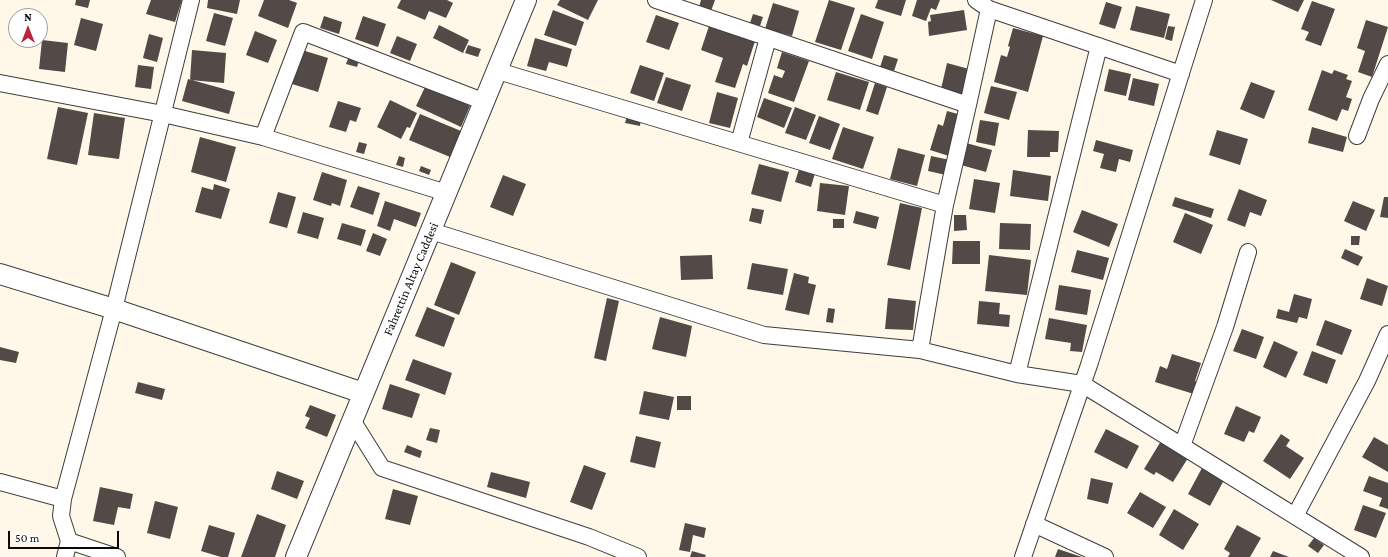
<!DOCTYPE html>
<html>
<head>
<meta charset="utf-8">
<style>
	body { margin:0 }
	#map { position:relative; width:1388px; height:557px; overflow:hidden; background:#fff8e8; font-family:"Crimson Pro",serif }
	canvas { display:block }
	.north { position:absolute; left:8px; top:8px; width:40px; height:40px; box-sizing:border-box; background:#fff; border:1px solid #9d9d9d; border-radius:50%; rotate:0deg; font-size:11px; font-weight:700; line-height:16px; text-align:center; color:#0a0a0a }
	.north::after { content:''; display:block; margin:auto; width:14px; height:18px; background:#b7263a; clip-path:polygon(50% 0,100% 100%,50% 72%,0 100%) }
	.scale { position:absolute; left:8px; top:531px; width:111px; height:18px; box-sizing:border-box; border:2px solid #0a0a0a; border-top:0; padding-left:5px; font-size:12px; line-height:14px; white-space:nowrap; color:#0a0a0a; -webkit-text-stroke:3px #fff; paint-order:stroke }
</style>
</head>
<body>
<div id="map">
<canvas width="1388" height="557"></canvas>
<div class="north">N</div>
<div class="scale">50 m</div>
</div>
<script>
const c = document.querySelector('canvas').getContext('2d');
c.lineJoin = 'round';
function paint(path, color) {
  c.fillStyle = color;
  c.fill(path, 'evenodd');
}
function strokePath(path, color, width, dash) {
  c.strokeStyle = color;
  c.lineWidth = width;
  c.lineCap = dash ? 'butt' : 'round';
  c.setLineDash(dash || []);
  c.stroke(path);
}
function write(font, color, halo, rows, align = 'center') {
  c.font = font + ' "Crimson Pro",serif';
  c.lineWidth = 4;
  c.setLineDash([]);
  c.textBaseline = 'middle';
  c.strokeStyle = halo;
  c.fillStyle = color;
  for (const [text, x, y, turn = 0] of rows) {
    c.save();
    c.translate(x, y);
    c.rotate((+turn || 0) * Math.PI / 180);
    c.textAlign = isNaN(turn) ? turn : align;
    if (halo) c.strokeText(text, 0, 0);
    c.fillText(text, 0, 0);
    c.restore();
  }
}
const building = new Path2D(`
	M76,0H90L88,8L75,5Z
	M151,0H182L175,22L146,14Z
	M208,0H240L237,14L207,8Z
	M264,0H289L297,3L288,28L258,16Z
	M401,0H447L453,3L446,18L429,11L425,20L397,8Z
	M560,0H598L588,20L557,5Z
	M701,0H715L711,11L699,7Z
	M829,0L855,8L841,50L815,42Z
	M878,0H906L901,16L875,8Z
	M917,0H940L936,10L931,8L926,21L912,16Z
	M1271,0H1304L1298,12Z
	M1312,1L1335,9L1321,46L1305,40L1309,32L1301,29Z
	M1106,2L1122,7L1115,29L1099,24Z
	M773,3L799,11L792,36L765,29Z
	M1136,6L1170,14L1164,38L1130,30Z
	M553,10L584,22L576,46L544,35Z
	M964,10L967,30L929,36L928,22L931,21L930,15Z
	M214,13L233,18L225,46L206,41Z
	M753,14L763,17L760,26L750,23Z
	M861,14L884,22L872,59L848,51Z
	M656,15L679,23L669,50L646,42Z
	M324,16L342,22L339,34L320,28Z
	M363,16L386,24L378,47L355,39Z
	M81,18L103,24L96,51L74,45Z
	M1366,20L1388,27L1372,77L1358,72L1365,51L1357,48Z
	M439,25L469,40L463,53L433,38Z
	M709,26L755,41L747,66L743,64L735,88L715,82L723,58L701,50Z
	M1168,26L1175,27L1172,41L1165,39Z
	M1013,28L1043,36L1028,92L994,82L1001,55L1007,57L1010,47L1008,46Z
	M255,31L277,40L268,63L246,55Z
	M149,34L163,38L157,62L143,58Z
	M397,36L417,44L410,61L390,53Z
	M535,38L572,49L567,67L549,62L546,71L527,66Z
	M42,40L68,43L65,72L39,69Z
	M468,45L481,49L478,57L465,53Z
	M192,50L226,53L224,83L190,80Z
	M302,50L328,58L318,92L292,84Z
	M351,51L361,54L357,67L346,64Z
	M782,52L809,61L794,102L768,93L774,75L782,78L785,71L777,68Z
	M884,55L898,59L894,71L880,67Z
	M947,63L969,69L963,94L941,89Z
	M138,65L154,67L151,89L135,87Z
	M640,65L664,73L654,101L630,93Z
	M1109,69L1131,74L1126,96L1104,91Z
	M1322,70L1332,74L1334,70L1348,75L1346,79L1352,81L1346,97L1352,99L1348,111L1342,109L1337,121L1308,110Z
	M836,72L869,82L860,110L827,100Z
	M666,77L691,85L682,111L657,103Z
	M1133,78L1159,84L1154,106L1128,100Z
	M188,79L235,92L229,114L182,101Z
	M1251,82L1275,91L1264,119L1240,109Z
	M875,83L887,87L878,115L866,111Z
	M426,85L470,106L461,127L416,106Z
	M991,86L1017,92L1009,120L984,113Z
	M717,92L738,98L730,128L709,123Z
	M764,98L792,108L784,128L757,117Z
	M390,100L417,113L410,128L407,127L401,139L377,127Z
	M338,101L361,108L356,122L350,120L346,132L329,127Z
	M58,107L88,113L77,165L47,159Z
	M795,107L816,115L806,140L785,133Z
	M947,111L965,116L952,157L930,150L938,124L943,126Z
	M94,113L125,118L119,159L88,155Z
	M420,114L461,131L450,157L409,140Z
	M627,116L641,118L640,126L625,123Z
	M819,116L840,124L830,150L809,143Z
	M980,120L999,123L995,146L976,142Z
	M843,127L874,137L863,169L832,159Z
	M1312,127L1347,137L1343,152L1308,143Z
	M1028,130L1059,131L1058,152H1050V157H1027Z
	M1217,130L1248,139L1240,165L1209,155Z
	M200,137L236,147L226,182L191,172Z
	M1096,140L1133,150L1130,162L1119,159L1116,172L1100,168L1104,154L1093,151Z
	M359,142L367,144L364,154L356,152Z
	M966,143L992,150L986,172L961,165Z
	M898,148L925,155L917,186L890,179Z
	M399,156L405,158L403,167L396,165Z
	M931,156L950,160L946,175L928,171Z
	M759,164L789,172L781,202L751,194Z
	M421,166L431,170L429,175L419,171Z
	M799,169L815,173L811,187L795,182Z
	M1013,170L1051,176L1048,201L1010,196Z
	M322,172L347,180L340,206L332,203L331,206L313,200Z
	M503,175L526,184L513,216L490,207Z
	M974,179L1000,183L995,213L969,209Z
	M820,183L849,186L845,215L817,211Z
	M214,184L230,189L221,219L195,212L202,187L213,190Z
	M358,186L380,193L373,215L350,207Z
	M1239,189L1267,200L1261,216L1250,212L1245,227L1227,220Z
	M278,192L296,197L287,228L269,223Z
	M1175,197L1214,209L1211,218L1172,206Z
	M1384,197H1388V218L1380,217Z
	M385,201L421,213L416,227L394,219L390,231L377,226Z
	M1353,201L1375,210L1366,231L1344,221Z
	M900,203L922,208L910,270L887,265Z
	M752,208L764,210L761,224L749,221Z
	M1082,210L1118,224L1109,247L1073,232Z
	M856,211L879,217L876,229L853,223Z
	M303,212L324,218L318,239L297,233Z
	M1185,213L1213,225L1201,254L1173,242Z
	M954,215H966L967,230L954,231Z
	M833,219H844V228H833Z
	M342,223L366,230L361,246L337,239Z
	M1000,223L1031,224L1030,250L999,249Z
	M373,233L387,239L380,256L366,251Z
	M1351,236H1360L1359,245H1351Z
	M953,241H980V264H952Z
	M1345,249L1363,257L1358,266L1341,258Z
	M1077,250L1109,258L1103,280L1071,272Z
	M712,255L713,279L681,280L680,256Z
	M989,255L1031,260L1027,295L985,291Z
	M451,262L476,272L459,315L434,305Z
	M752,263L788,269L783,295L747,289Z
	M794,273L809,277L808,283L816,285L809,315L785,310Z
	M1367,278L1388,286L1382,306L1360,299Z
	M1059,285L1091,290L1087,315L1055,310Z
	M1294,294L1312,299L1307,319L1299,317L1297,323L1276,318L1278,309L1289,312Z
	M607,298L619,301L606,361L594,358Z
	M888,298L916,301L913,330L885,329Z
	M979,301L1000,303L999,314L1010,315L1009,327L977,324Z
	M427,307L455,318L444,347L415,336Z
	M828,308L835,309L833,323L826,322Z
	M660,317L692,326L686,357L652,349Z
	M1049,318L1087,325L1082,352L1070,351L1071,343L1045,339Z
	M1325,320L1352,330L1342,355L1316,345Z
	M1242,329L1264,337L1256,359L1233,351Z
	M1274,341L1298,352L1286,378L1263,367Z
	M0,347L19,352L16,363L0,360Z
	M1312,351L1336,360L1327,384L1303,375Z
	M1172,354L1201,363L1195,381L1201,383L1197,395L1155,382L1160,366L1167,369Z
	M413,359L452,373L445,395L405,380Z
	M138,382L165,389L162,400L135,393Z
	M390,384L420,394L412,418L382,409Z
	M644,391L674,397L669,420L639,414Z
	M677,396H691V410H677Z
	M310,405L336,415L327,437L305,428L310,418L305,416Z
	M1236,406L1261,417L1254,433L1249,431L1244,442L1224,434Z
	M430,428L440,430L437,443L426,440Z
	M1106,429L1139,446L1127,469L1094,452Z
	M1281,434L1290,440L1286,446L1304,458L1290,479L1263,461Z
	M636,436L661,442L655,468L630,462Z
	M1374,437L1388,445V472L1362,457Z
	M1161,441L1188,458L1173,482L1156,472L1154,475L1144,469Z
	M407,445L422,451L420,458L404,452Z
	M584,465L606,473L592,510L570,502Z
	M1202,468L1224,480L1210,506L1188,494Z
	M277,471L304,481L297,499L271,489Z
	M491,472L530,482L526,498L487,487Z
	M1369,476L1388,483V509L1379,506L1382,498L1363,491Z
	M1091,478L1113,483L1108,504L1087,499Z
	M100,487L133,494L130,509L118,507L114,525L93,521Z
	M393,489L418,496L410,525L385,519Z
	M1140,492L1166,507L1153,528L1127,513Z
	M155,501L178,507L170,539L147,533Z
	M1363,505L1386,513L1376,538L1354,530Z
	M1174,509L1199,524L1183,550L1159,535Z
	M257,514L286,525L275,557H241Z
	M685,523L706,528L704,538L693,535L690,552L679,550Z
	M209,525L235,533L228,557H221L201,551Z
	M1237,525L1261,538L1250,557H1228L1230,553L1224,549Z
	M1314,538L1324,545L1318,553L1308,546Z
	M1058,549L1082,557H1055Z
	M692,551L706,555L705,557H690Z
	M1273,551L1289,557H1270Z`);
const minor = new Path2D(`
	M656,0L968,105L989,9
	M976,0L989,9L1181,74
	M498,71L945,205
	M0,83L163,114L263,137L447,193
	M1357,136L1371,99L1388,64
	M263,137L303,32L485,102
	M739,143L768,38
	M431,231L764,335L920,350L1017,374L1082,384L1361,557
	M920,350L945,205L968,105
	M1017,374L1099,46
	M352,420L382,468L589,537L638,557
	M1182,446L1225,327L1248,252
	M0,482L63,499
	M1295,516L1367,381L1388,334
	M1034,524L1105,557
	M69,541L117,557
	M65,557L69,541L61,516L63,499L114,309L191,0
	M1023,557L1089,365L1204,0`);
const tertiary = new Path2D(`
	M0,274L114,309L363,393
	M296,557L526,0`);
const streetNames = [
	["Fahrettin Altay Caddesi",411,279,-67]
];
paint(building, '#534a47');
strokePath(minor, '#3d3d3d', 18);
strokePath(tertiary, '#3d3d3d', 22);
strokePath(minor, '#fff', 16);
strokePath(tertiary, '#fff', 20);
write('13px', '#0a0a0a', '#fff', streetNames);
</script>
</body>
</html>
